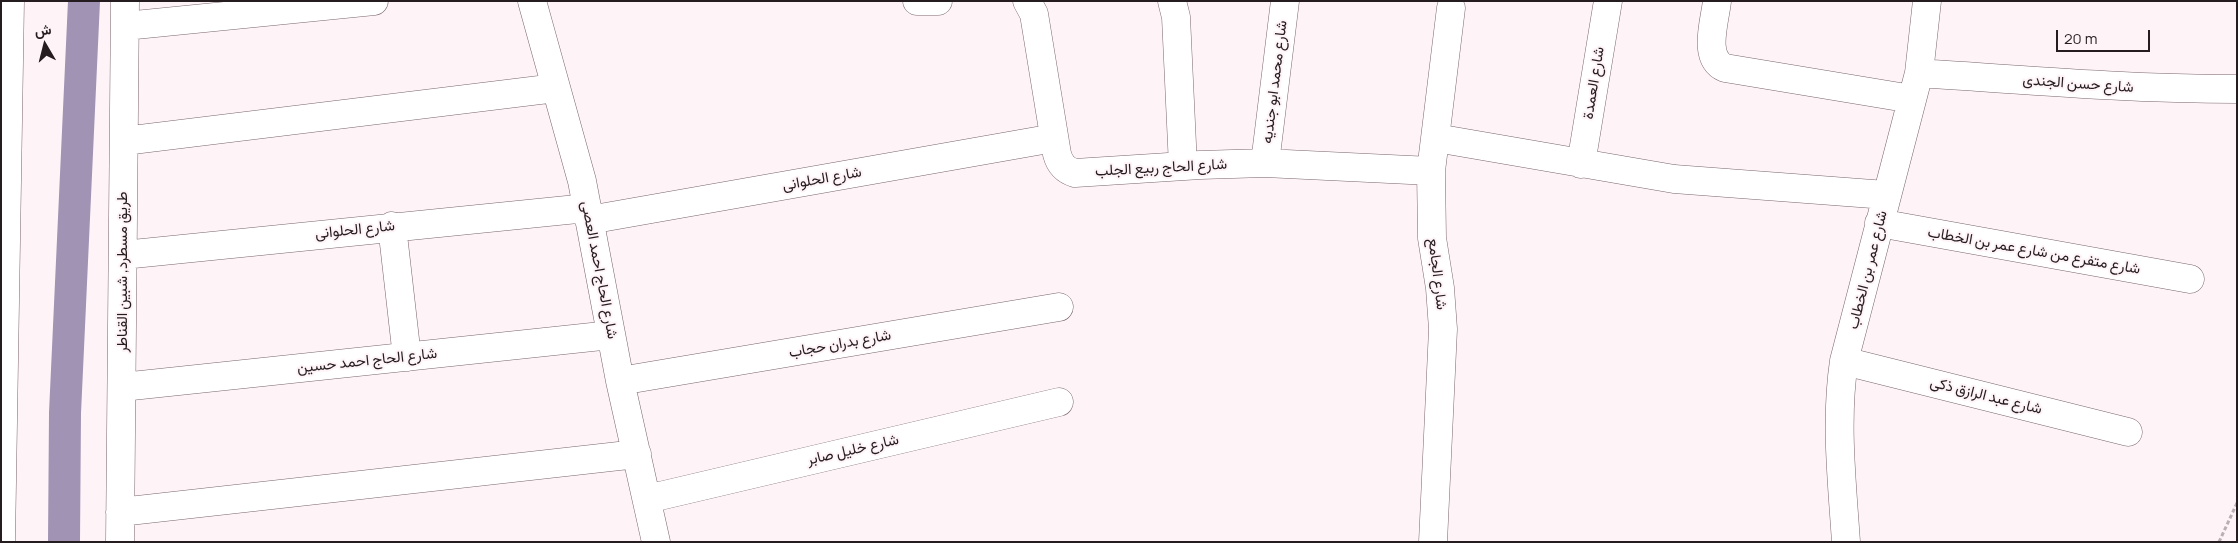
<!DOCTYPE html>
<html>
<head>
<meta charset="utf-8">
<style>
	body { margin:0 }
	#map { position:relative; width:2238px; height:543px; overflow:hidden; background:#fef4f8; font-family:Manrope,Vazirmatn,sans-serif }
	canvas { display:block }
	.frame { position:absolute; inset:0; border:2px solid #241c1f; pointer-events:none }
	.north { position:absolute; left:20px; top:20px; width:50px; height:50px; -webkit-text-stroke:4px #fef4f8; paint-order:stroke; rotate:352deg; font-size:14px; font-weight:700; line-height:20px; text-align:center; color:#241c1f }
	.north::after { content:''; display:block; margin:auto; width:18px; height:22px; background:#241c1f; clip-path:polygon(50% 0,100% 100%,50% 72%,0 100%) }
	.scale { position:absolute; left:2056px; top:30px; width:94px; height:22px; box-sizing:border-box; border:2px solid #241c1f; border-top:0; padding-left:6px; font-size:15px; line-height:18px; white-space:nowrap; color:#241c1f; -webkit-text-stroke:4px #fef4f8; paint-order:stroke }
</style>
</head>
<body>
<div id="map">
<canvas width="2238" height="543"></canvas>
<div class="frame"></div>
<div class="north">ش</div>
<div class="scale">20 m</div>
</div>
<script>
const c = document.querySelector('canvas').getContext('2d');
c.lineJoin = 'round';
function strokePath(path, color, width, dash) {
  c.strokeStyle = color;
  c.lineWidth = width;
  c.lineCap = dash ? 'butt' : 'round';
  c.setLineDash(dash || []);
  c.stroke(path);
}
function write(font, color, halo, rows, align = 'center') {
  c.font = font + ' Manrope,Vazirmatn,sans-serif';
  c.lineWidth = 4;
  c.setLineDash([]);
  c.textBaseline = 'middle';
  c.strokeStyle = halo;
  c.fillStyle = color;
  for (const [text, x, y, turn = 0] of rows) {
    c.save();
    c.translate(x, y);
    c.rotate((+turn || 0) * Math.PI / 180);
    c.textAlign = isNaN(turn) ? turn : align;
    if (halo) c.strokeText(text, 0, 0);
    c.fillText(text, 0, 0);
    c.restore();
  }
}
const canal = new Path2D(`
	M64,542L65,413L84,1`);
const path = new Path2D(`
	M2219,542L2237,503`);
const minor = new Path2D(`
	M532,1L582,181L620,381L656,542
	M917,1H938
	M1027,1L1034,14L1057,154C1060,165 1065,170 1075,173L1200,165L1265,163L1431,171
	M1172,1L1176,17L1183,166
	M1717,1C1715,21 1702,58 1725,68L1912,99
	M125,26L374,1
	M1919,73C2025,80 2130,89 2237,89
	M1436,138L1674,179L1886,195
	M124,141L556,88
	M1265,163L1285,1
	M1581,164L1608,1
	M589,220L1054,138
	M1879,223L2190,279
	M392,226L407,357
	M123,255L587,208
	M1844,361L2128,432
	M620,381L1059,307
	M122,387L611,335
	M647,499L1059,402
	M120,512L637,454
	M1,542L10,1
	M120,542L125,1
	M1433,542L1443,329L1440,288L1432,238L1431,171L1451,8
	M1846,542C1842,482 1835,421 1844,361L1919,73L1927,1`);
const streetNames = [
	["شارع محمد ابو جنديه",1275,82,-83],
	["شارع العمدة",1594,83,-81],
	["شارع حسن الجندى",2078,84,4],
	["شارع الحاج ربيع الجلب",1161,168,-3],
	["شارع الحلوانى",822,179,-10],
	["شارع الحلوانى",355,230,-6],
	["شارع متفرع من شارع عمر بن الخطاب",2034,251,10],
	["شارع الحاج احمد العصى",599,270,79],
	["شارع عمر بن الخطاب",1868,270,-76],
	["طريق مسطرد, شبين القناطر",123,272,-90],
	["شارع الجامع",1437,274,83],
	["شارع بدران حجاب",840,344,-10],
	["شارع الحاج احمد حسين",367,361,-6],
	["شارع عبد الرازق ذكى",1986,396,14],
	["شارع خليل صابر",853,450,-13]
];
strokePath(canal, '#a093b4', 32);
strokePath(minor, '#7a666d', 29);
strokePath(path, '#bab0b4', 3, [4, 2.5]);
strokePath(minor, '#fff', 28);
write('15px', '#241c1f', '#fef4f8', streetNames);
</script>
</body>
</html>
